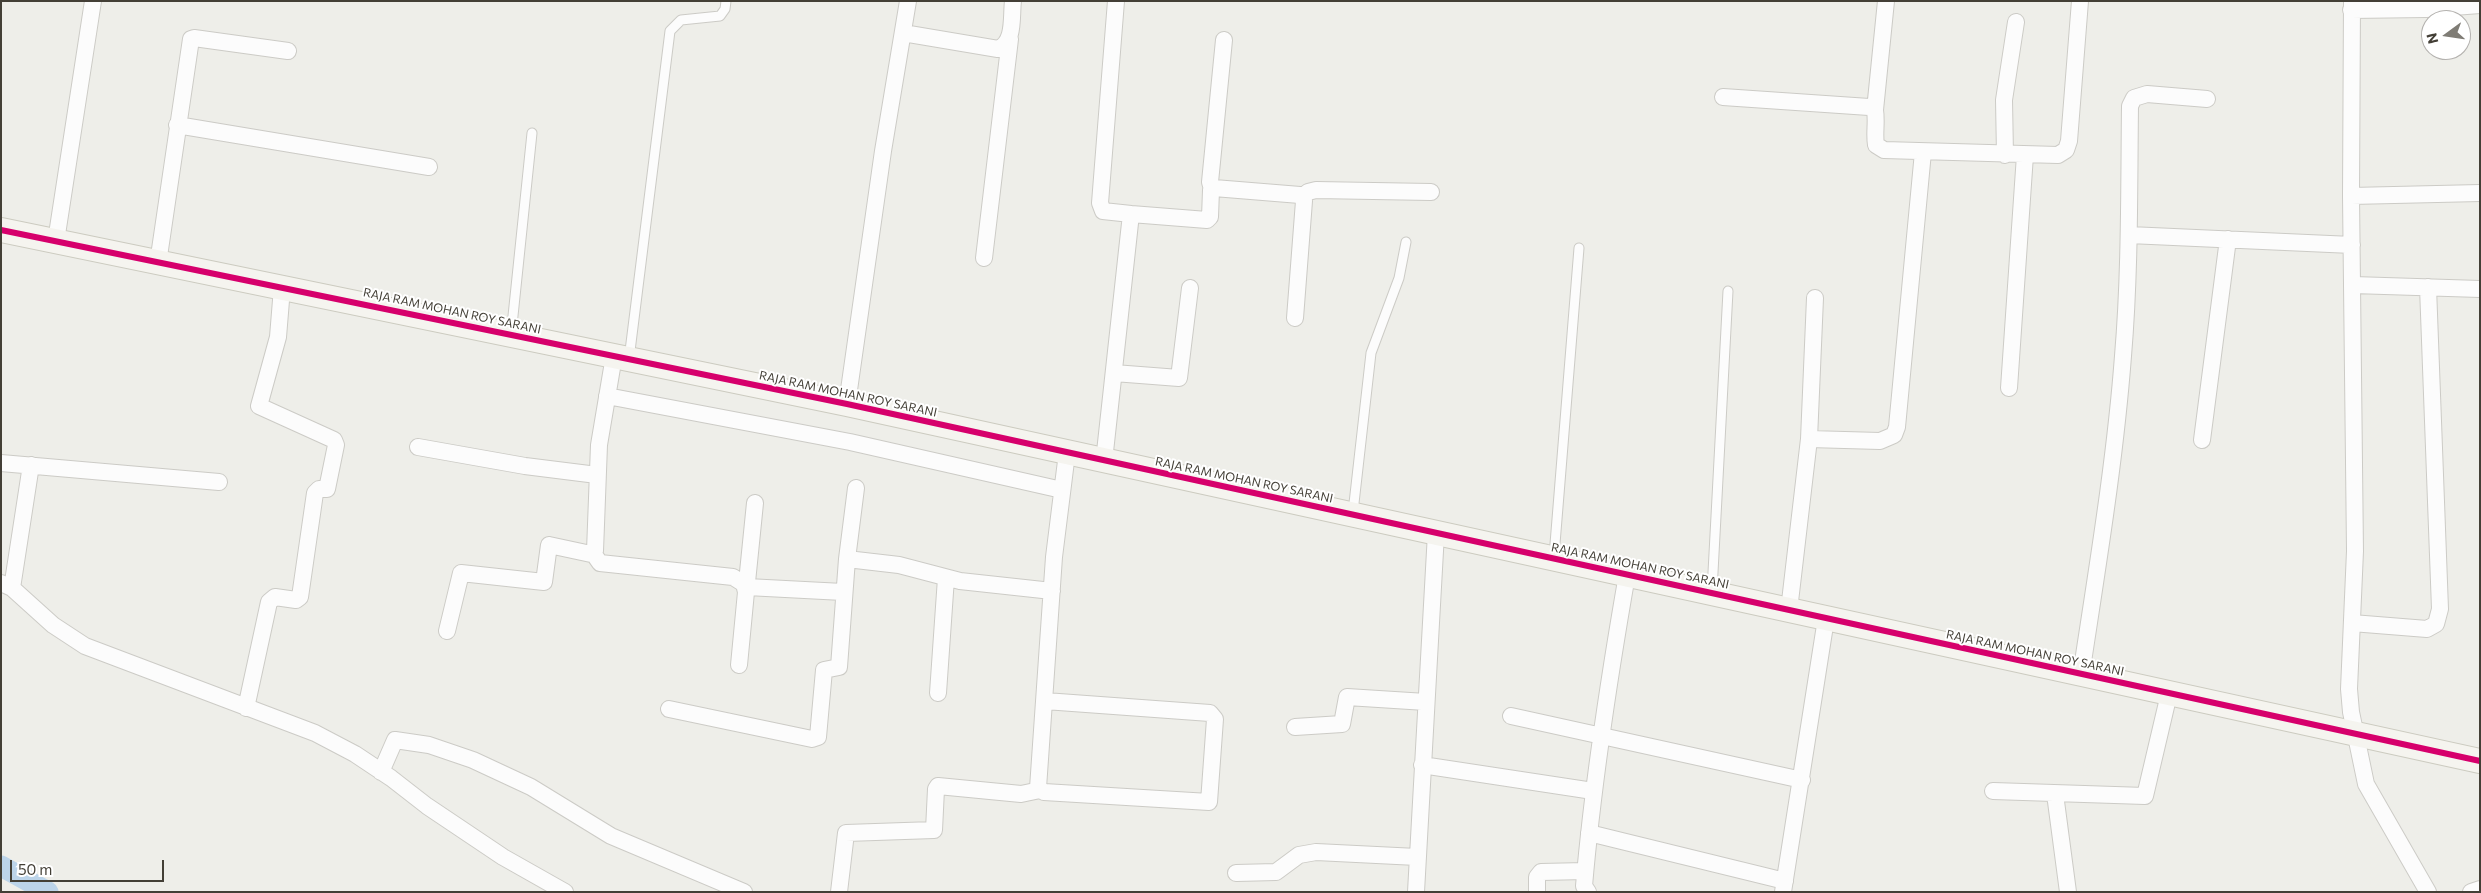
<!DOCTYPE html>
<html>
<head>
<meta charset="utf-8">
<style>
	body { margin:0 }
	#map { position:relative; width:2481px; height:893px; overflow:hidden; background:#eeeee9; font-family:Commissioner,sans-serif }
	canvas { display:block }
	.frame { position:absolute; inset:0; border:2px solid #433f36; pointer-events:none }
	.north { position:absolute; left:2421px; top:10px; width:50px; height:50px; box-sizing:border-box; background:#fff; border:1px solid #b4b2af; border-radius:50%; rotate:256deg; font-size:14px; font-weight:700; line-height:20px; text-align:center; color:#433f36 }
	.north::after { content:''; display:block; margin:auto; width:18px; height:22px; background:#7f7c75; clip-path:polygon(50% 0,100% 100%,50% 72%,0 100%) }
	.scale { position:absolute; left:10px; top:860px; width:154px; height:22px; box-sizing:border-box; border:2px solid #433f36; border-top:0; padding-left:6px; font-size:15px; line-height:18px; white-space:nowrap; color:#433f36; -webkit-text-stroke:4px #fff; paint-order:stroke }
</style>
</head>
<body>
<div id="map">
<canvas width="2481" height="893"></canvas>
<div class="frame"></div>
<div class="north">N</div>
<div class="scale">50 m</div>
</div>
<script>
const c = document.querySelector('canvas').getContext('2d');
c.lineJoin = 'round';
function strokePath(path, color, width, dash) {
  c.strokeStyle = color;
  c.lineWidth = width;
  c.lineCap = dash ? 'butt' : 'round';
  c.setLineDash(dash || []);
  c.stroke(path);
}
function write(font, color, halo, rows, align = 'center') {
  c.font = font + ' Commissioner,sans-serif';
  c.lineWidth = 4;
  c.setLineDash([]);
  c.textBaseline = 'middle';
  c.strokeStyle = halo;
  c.fillStyle = color;
  for (const [text, x, y, turn = 0] of rows) {
    c.save();
    c.translate(x, y);
    c.rotate((+turn || 0) * Math.PI / 180);
    c.textAlign = isNaN(turn) ? turn : align;
    if (halo) c.strokeText(text, 0, 0);
    c.fillText(text, 0, 0);
    c.restore();
  }
}
const canal = new Path2D(`
	M1,866L48,892`);
const lane = new Path2D(`
	M511,335L532,133
	M629,359L670,31L681,20L720,16L725,9L726,1
	M1353,512L1371,353L1399,278L1406,242
	M1554,556L1579,248
	M1712,591L1728,291`);
const street = new Path2D(`
	M2352,1L2351,196L2355,551L2349,689L2351,712L2366,784L2428,892
	M2351,10L2426,9L2480,5
	M903,33L998,49C1015,42 1011,17 1013,1
	M1723,97L1869,107L1875,110C1877,122 1874,134 1876,145L1884,150L2058,155L2066,150L2069,141L2080,1
	M1875,110L1886,1
	M177,125L429,167
	M2005,155L2004,100L2016,22
	M1212,189L1210,182L1224,40
	M2351,196L2480,193
	M1303,197L1308,192L1316,190L1431,192
	M1131,214L1207,220L1210,217L1211,190L1214,188L1300,195L1304,201L1295,318
	M2129,235L2352,245
	M56,241L93,1
	M984,258L1010,39
	M158,263L191,39L194,38L288,51
	M2353,285L2480,289
	M1114,373L1179,378L1190,288
	M2009,388L2025,155
	M607,396L850,442L1062,490
	M847,404L883,151L908,1
	M1809,439L1880,441L1894,435L1897,427L1923,152
	M2202,440L2228,239
	M418,447L525,466L597,475
	M1104,461L1131,214L1103,211L1100,203L1116,1
	M1,463L219,482
	M593,553L600,563L733,577L744,584L746,592L739,665
	M847,559L856,488
	M1,583L12,588L53,625L85,646L315,733L355,754L391,778L427,806L503,857L565,892
	M747,587L843,592
	M12,588L31,465
	M746,592L755,503
	M1789,610L1809,439L1815,298
	M2352,623L2427,629L2436,624L2440,609L2428,287
	M447,631L461,573L544,582L549,545L591,554L595,551L599,445L614,356
	M2081,675C2097,569 2115,462 2123,356C2130,273 2129,189 2130,106L2134,98L2147,94L2207,99
	M938,693L946,578
	M1045,701L1210,713L1215,719L1209,802L1044,792L1038,788L1054,557L1067,453
	M246,708L269,602L275,597L296,600L300,597L315,493L319,489H327L336,445L334,440L259,406L278,337L282,288
	M669,709L812,739L818,737L824,670L839,667L847,559L899,565L960,581L1052,591
	M1511,716L1802,780
	M1295,727L1342,724L1347,697L1426,702
	M1422,765L1593,791
	M381,772L395,740L429,745L473,760L531,787L611,836L744,892
	M1993,791L2145,796L2169,694
	M2055,794L2068,892
	M1589,833L1785,881
	M1236,873L1276,872L1299,855L1316,852L1417,857
	M839,892L846,833L934,830L936,789L938,786L1021,794L1040,790
	M1416,892L1436,533
	M1537,892V877L1541,872L1585,871
	M1588,892L1584,886C1593,781 1609,678 1627,575
	M1783,892L1826,619
	M2471,892L2480,889`);
const secondary = new Path2D(`
	M1,230L847,404L2480,761`);
const cycleway = new Path2D(`
	M1,230L847,404L2480,761`);
const streetNames = [
	["RAJA RAM MOHAN ROY SARANI",452,311,12],
	["RAJA RAM MOHAN ROY SARANI",848,394,12],
	["RAJA RAM MOHAN ROY SARANI",1244,480,12],
	["RAJA RAM MOHAN ROY SARANI",1640,566,12],
	["RAJA RAM MOHAN ROY SARANI",2035,653,12]
];
strokePath(canal, '#bcd4e9', 21);
strokePath(lane, '#cccbc6', 11);
strokePath(street, '#cccbc6', 18);
strokePath(secondary, '#cccbc0', 26);
strokePath(lane, '#fcfcfc', 9);
strokePath(street, '#fcfcfc', 16);
strokePath(secondary, '#f5f4ef', 24);
strokePath(cycleway, '#d6006c', 6);
write('12px', '#433f36', '#fff', streetNames);
</script>
</body>
</html>
